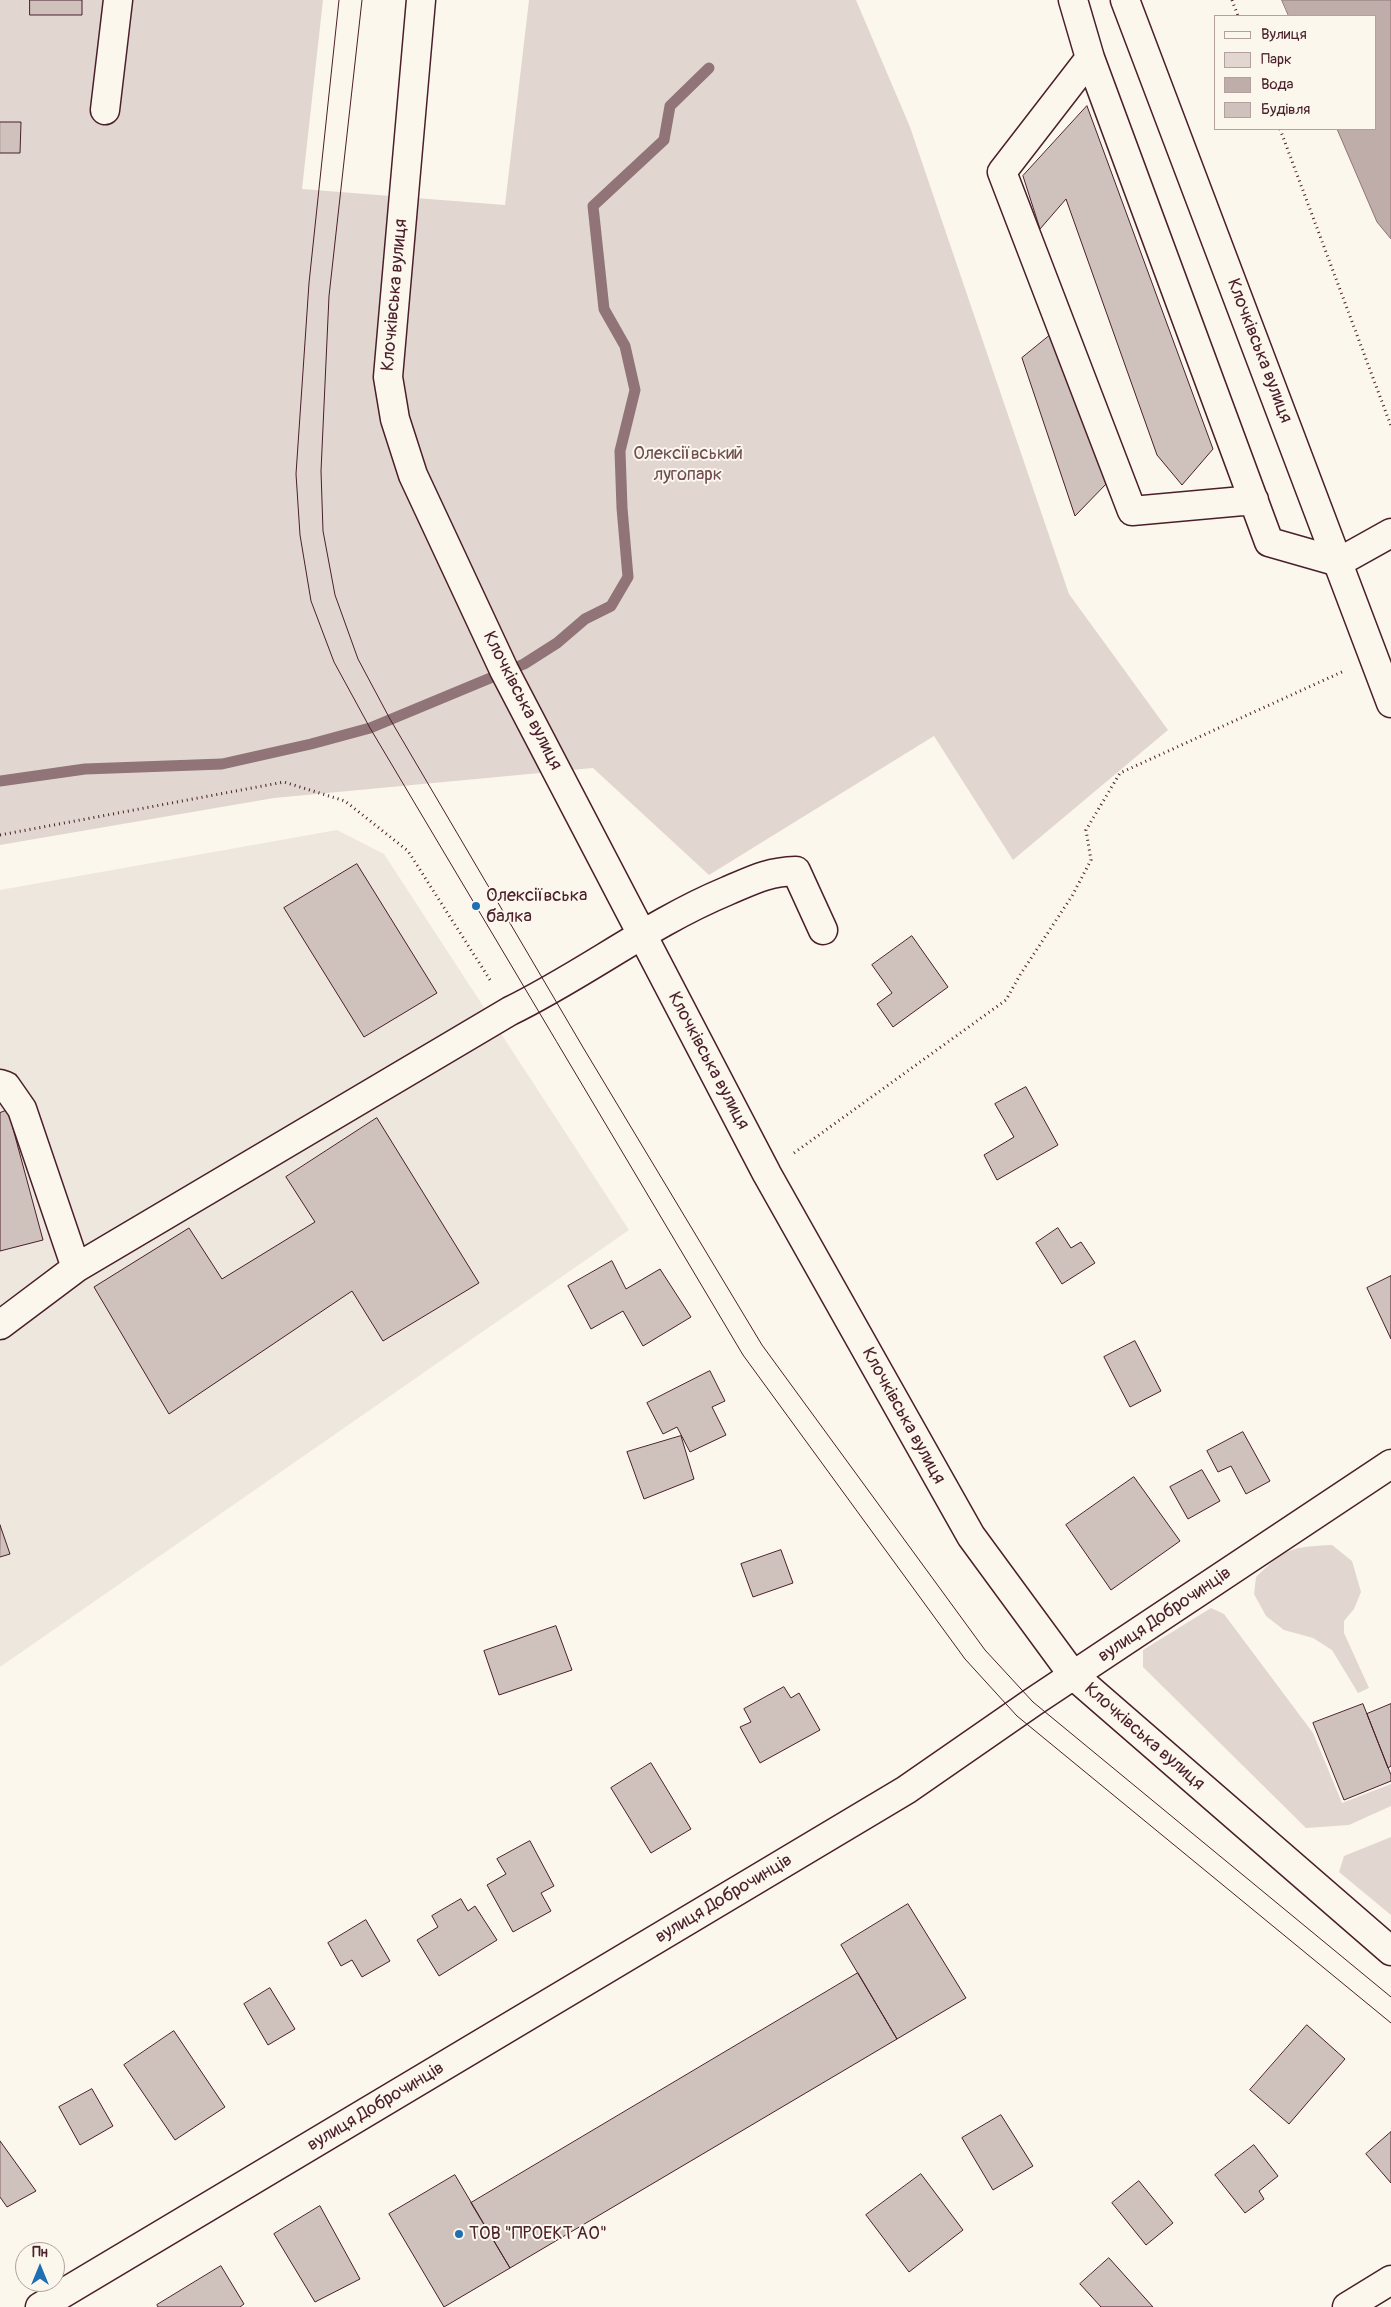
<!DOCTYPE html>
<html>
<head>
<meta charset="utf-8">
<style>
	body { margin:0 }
	#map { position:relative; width:1391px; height:2307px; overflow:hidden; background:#fbf7ec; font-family:Pangolin,sans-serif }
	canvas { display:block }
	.legend { position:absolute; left:1214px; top:15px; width:162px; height:115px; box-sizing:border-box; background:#fbf7ec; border:1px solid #b4a19f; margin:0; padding:6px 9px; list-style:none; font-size:15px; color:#4a1f2b }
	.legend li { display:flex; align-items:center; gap:10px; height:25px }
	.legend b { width:25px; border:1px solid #b4a19f }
	.north { position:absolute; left:15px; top:2242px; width:50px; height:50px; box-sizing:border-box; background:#fbf7ec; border:1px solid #b4a19f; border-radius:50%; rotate:0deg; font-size:14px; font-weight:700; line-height:20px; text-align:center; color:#4a1f2b }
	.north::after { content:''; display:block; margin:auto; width:18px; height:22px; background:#1f6fb2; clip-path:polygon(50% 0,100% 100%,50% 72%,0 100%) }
</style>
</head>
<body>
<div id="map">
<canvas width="1391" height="2307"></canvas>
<ul class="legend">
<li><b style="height:6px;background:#fbf7ec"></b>Вулиця</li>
<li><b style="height:14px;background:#e2d7d0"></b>Парк</li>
<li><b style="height:14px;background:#bfadaa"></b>Вода</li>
<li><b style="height:14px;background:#cfc2bc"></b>Будівля</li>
</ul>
<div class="north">Пн</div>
</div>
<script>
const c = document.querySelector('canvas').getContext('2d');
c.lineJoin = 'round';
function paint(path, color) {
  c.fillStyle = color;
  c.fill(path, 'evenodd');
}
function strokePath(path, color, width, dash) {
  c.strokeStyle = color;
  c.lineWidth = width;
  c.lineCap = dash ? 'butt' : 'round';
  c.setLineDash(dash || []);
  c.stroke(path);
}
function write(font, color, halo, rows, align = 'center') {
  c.font = font + ' Pangolin,sans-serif';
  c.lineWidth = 4;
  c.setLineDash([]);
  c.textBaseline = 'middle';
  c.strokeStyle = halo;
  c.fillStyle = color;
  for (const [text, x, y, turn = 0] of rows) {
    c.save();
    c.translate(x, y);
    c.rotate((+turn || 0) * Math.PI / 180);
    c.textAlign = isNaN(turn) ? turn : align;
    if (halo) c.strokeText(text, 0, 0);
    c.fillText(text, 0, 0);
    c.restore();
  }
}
const built = new Path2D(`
	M337,830L384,854L629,1230L0,1667V890Z`);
const green = new Path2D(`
	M0,0H323L302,189L505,205L529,0H856L910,127L1069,594L1168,730L1013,860L934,736L709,875L593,768L274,798L0,845Z
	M1332,1545L1352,1561L1361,1592L1354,1609L1344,1621V1633L1369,1688L1358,1693L1332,1650L1313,1638L1284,1630L1266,1616L1254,1594L1256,1577C1286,1548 1290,1547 1332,1545Z
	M1211,1608L1224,1614L1313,1733L1342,1803L1391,1784V1806L1349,1825L1306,1828L1143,1667V1650Z
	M1391,1837V1915L1339,1872L1344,1856Z`);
const water = new Path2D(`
	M1282,0H1391V239L1377,222L1337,129H1375V16H1289Z`);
const stream = new Path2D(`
	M0,781L85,769L222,764L311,744L370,728L524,664L557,643L585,619L611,606L628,577L622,508L620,451L635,390L625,346L604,309L593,206L664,140L670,106L709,68`);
const building = new Path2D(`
	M30,0H82V15H30Z
	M1087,106L1213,449L1182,485L1157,455L1066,199L1040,229L1023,176Z
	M0,122H21L20,153H0Z
	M1054,332L1109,481L1075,516L1022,358Z
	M357,864L437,993L364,1037L284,908Z
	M912,936L948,987L893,1027L877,1004L892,993L872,965Z
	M1026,1087L1058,1145L997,1180L984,1155L1014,1137L995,1104Z
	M8,1110L43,1240L0,1251V1113Z
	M377,1118L479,1283L383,1341L352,1291L169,1414L94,1287L189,1228L222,1279L315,1222L286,1177Z
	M1058,1228L1071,1248L1081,1242L1095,1263L1062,1284L1036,1243Z
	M612,1261L626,1289L660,1269L691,1317L643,1346L623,1311L591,1329L568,1286Z
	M1391,1276V1339L1367,1288Z
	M1135,1341L1161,1391L1130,1407L1104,1357Z
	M710,1371L725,1401L712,1407L726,1435L690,1452L677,1427L663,1434L647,1403Z
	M1243,1432L1270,1481L1246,1494L1231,1466L1218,1472L1207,1451Z
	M681,1436L694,1479L644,1499L627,1452Z
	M1202,1470L1220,1501L1188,1519L1170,1487Z
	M1134,1477L1180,1541L1111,1590L1066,1525Z
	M0,1525L10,1554L0,1557Z
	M781,1550L793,1583L753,1597L741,1564Z
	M556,1626L572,1670L499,1695L484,1651Z
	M784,1687L791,1698L799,1693L820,1730L760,1763L740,1727L751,1722L744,1709Z
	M1363,1704L1391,1775V1781L1344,1800L1313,1723Z
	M1391,1704V1766L1388,1768L1367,1714Z
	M651,1763L691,1829L651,1853L611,1788Z
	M530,1841L554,1886L541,1893L551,1911L513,1932L487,1885L506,1874L497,1859Z
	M461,1899L468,1911L475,1906L497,1940L439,1976L417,1940L438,1927L432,1916Z
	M908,1904L966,1998L897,2039L841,1945Z
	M366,1920L390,1961L362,1977L352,1960L341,1966L328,1943Z
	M858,1973L897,2039L510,2268L471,2203Z
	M270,1988L295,2029L268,2045L244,2004Z
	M1307,2025L1345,2059L1289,2124L1250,2090Z
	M174,2031L225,2107L175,2140L124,2065Z
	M92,2089L113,2126L80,2145L59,2107Z
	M1001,2115L1033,2166L993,2190L962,2138Z
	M1391,2132V2183L1366,2154Z
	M0,2141L36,2191L7,2207L0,2197Z
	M1254,2145L1278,2176L1259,2191L1264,2199L1245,2213L1215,2175Z
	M921,2174L963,2230L909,2272L866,2215Z
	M455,2175L510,2268L444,2307L389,2214Z
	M1139,2181L1173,2223L1146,2245L1112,2203Z
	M320,2206L360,2279L315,2302L274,2234Z
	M1109,2258L1153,2307H1101L1080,2284Z
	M221,2266L244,2304L240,2307H158L157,2305Z`);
const path = new Path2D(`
	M1232,0L1238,16
	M1280,129L1391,426
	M0,835L284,782L345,801L408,851L492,983
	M794,1153L1006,1000L1020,975L1072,896L1091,860L1086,830L1120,773L1344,671`);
const minor = new Path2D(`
	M421,0L388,377L395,419L413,475L504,670L767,1174L971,1536L1073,1675L1391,1951
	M1073,0L1090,58L1269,542L1339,562L1391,533
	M1090,58L1002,172L1132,511L1254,500
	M105,110L118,0
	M0,1084L6,1086L22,1109L76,1268
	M0,1325L76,1268L510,1011C584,975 650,923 727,891C753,880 767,872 796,871L823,930
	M40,2307L906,1790L1033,1702L1391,1464
	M1347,2307L1391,2280`);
const major = new Path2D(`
	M1125,0L1391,703`);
const tram = new Path2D(`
	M339,0L309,283L296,474L300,535L311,601L334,662L370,728L743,1355L965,1659L1017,1716L1391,2023
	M362,0L329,296L321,471L323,531L335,595L358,659L390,719L584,1049L762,1345L985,1650L1033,1702L1391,1997`);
const markers = [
	[476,906,5,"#1f6fb2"],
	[459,2234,5,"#1f6fb2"]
];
const streetNames = [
	["Клочківська вулиця",395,295,-85],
	["Клочківська вулиця",1259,351,69],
	["Клочківська вулиця",522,701,63],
	["Клочківська вулиця",708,1061,62],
	["Клочківська вулиця",903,1416,61],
	["вулиця Доброчинців",1165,1615,-34],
	["Клочківська вулиця",1144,1737,41],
	["вулиця Доброчинців",724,1899,-31],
	["вулиця Доброчинців",376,2107,-31]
];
const parkNames = [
	["Олексіївський",688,454],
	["лугопарк",688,475]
];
const poiNames = [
	["Олексіївська",486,896],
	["балка",486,917],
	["ТОВ \"ПРОЕКТ АО\"",469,2234]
];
paint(built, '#eee7de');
paint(green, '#e2d7d0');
paint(water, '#bfadaa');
strokePath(water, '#907477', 1);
strokePath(stream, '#907477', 11);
paint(building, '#cfc2bc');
strokePath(building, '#4a1f2b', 1);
strokePath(minor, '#4a1f2b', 31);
strokePath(major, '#4a1f2b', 31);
strokePath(path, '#4a1f2b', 3, [1, 4]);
strokePath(minor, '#fbf7ec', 28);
strokePath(major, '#fbf7ec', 28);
strokePath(tram, '#4a1f2b', 1);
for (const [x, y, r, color] of markers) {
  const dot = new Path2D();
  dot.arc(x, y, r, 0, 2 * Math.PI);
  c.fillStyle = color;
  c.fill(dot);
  strokePath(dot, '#fbf7ec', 2);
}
write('18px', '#4a1f2b', '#fbf7ec', streetNames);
write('18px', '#704d54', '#fbf7ec', parkNames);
write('18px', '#4a1f2b', '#fbf7ec', poiNames, 'left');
</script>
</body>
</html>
